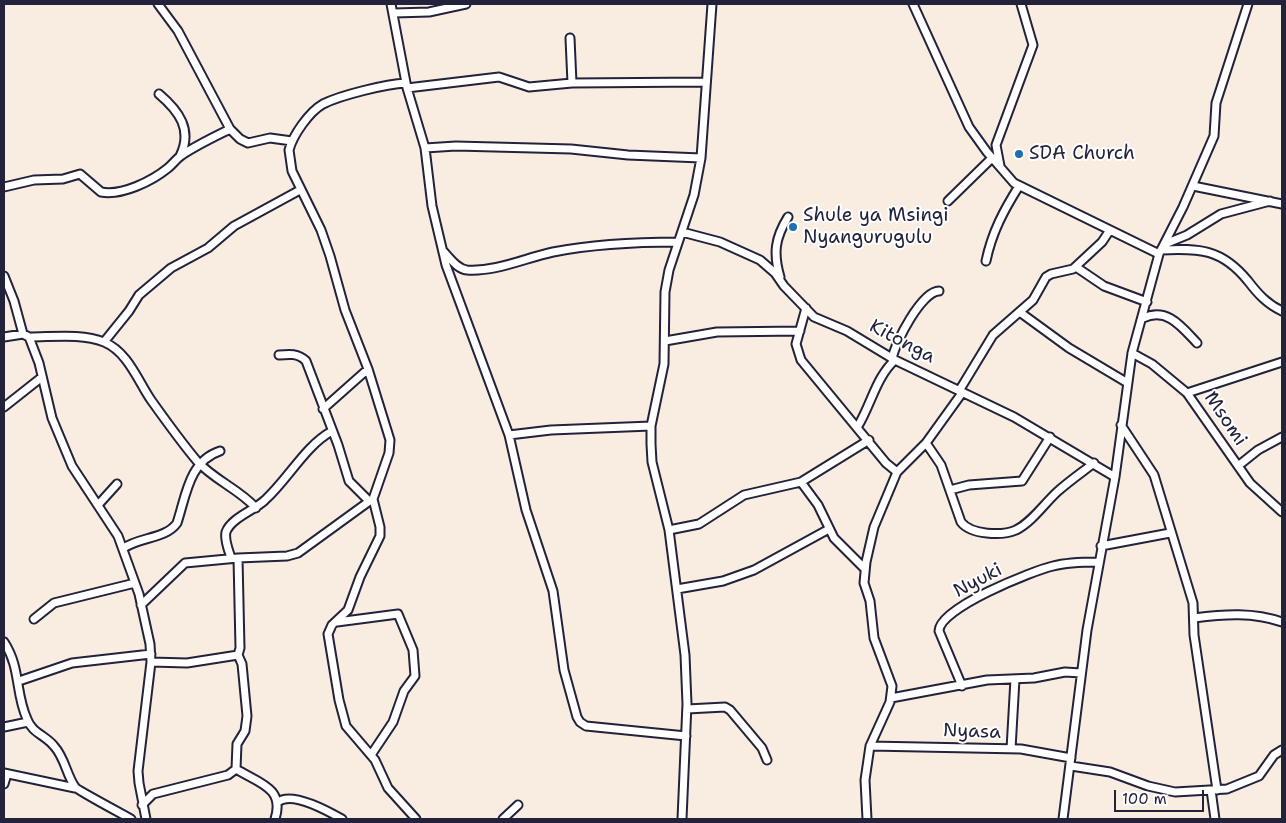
<!DOCTYPE html>
<html>
<head>
<meta charset="utf-8">
<style>
	body { margin:0 }
	#map { position:relative; width:1286px; height:823px; overflow:hidden; background:#f9ece0; font-family:"Shantell Sans",sans-serif }
	canvas { display:block }
	.frame { position:absolute; inset:0; border:5px solid #22223b; pointer-events:none }
	.scale { position:absolute; left:1114px; top:790px; width:90px; height:22px; box-sizing:border-box; border:2px solid #22223b; border-top:0; padding-left:6px; font-size:15px; line-height:18px; white-space:nowrap; color:#22223b; -webkit-text-stroke:4px #fff; paint-order:stroke }
</style>
</head>
<body>
<div id="map">
<canvas width="1286" height="823"></canvas>
<div class="frame"></div>
<div class="scale">100 m</div>
</div>
<script>
const c = document.querySelector('canvas').getContext('2d');
c.lineJoin = 'round';
function strokePath(path, color, width, dash) {
  c.strokeStyle = color;
  c.lineWidth = width;
  c.lineCap = dash ? 'butt' : 'round';
  c.setLineDash(dash || []);
  c.stroke(path);
}
function write(font, color, halo, rows, align = 'center') {
  c.font = font + ' "Shantell Sans",sans-serif';
  c.lineWidth = 4;
  c.setLineDash([]);
  c.textBaseline = 'middle';
  c.strokeStyle = halo;
  c.fillStyle = color;
  for (const [text, x, y, turn = 0] of rows) {
    c.save();
    c.translate(x, y);
    c.rotate((+turn || 0) * Math.PI / 180);
    c.textAlign = isNaN(turn) ? turn : align;
    if (halo) c.strokeText(text, 0, 0);
    c.fillText(text, 0, 0);
    c.restore();
  }
}
const minor = new Path2D(`
	M158,4L178,31L230,129L240,139L248,143L270,138L292,141
	M391,4L407,88L425,148L432,206L446,265L509,435L526,510L553,591L564,670L577,717L580,722L586,726L686,736
	M913,4L969,127L987,152L1014,183L1159,254
	M394,13L429,12L466,4
	M570,38L572,83
	M406,83C386,84 341,95 323,104C309,112 293,135 289,150L292,171L321,230L330,256L345,310L368,369L390,440L389,453L373,499L380,527V536L360,577L348,610L332,625L328,634L339,700L346,726L375,760L388,788L416,819
	M407,88L499,77L529,87L572,83L705,82
	M159,94C179,111 193,130 180,156
	M425,148L456,146L571,149L628,155L701,158
	M1000,166L996,145L1033,45L1021,4
	M1193,186L1282,204
	M4,187L34,180L63,179L80,174L101,192C122,196 152,181 168,168C173,164 177,158 182,155C197,145 214,137 230,129
	M948,201L992,158
	M682,232L720,242L760,260L775,273L784,286L814,317L847,331L895,360L1014,417L1115,477
	M1165,244L1187,235L1221,214L1270,201
	M1161,250C1200,248 1222,249 1248,281C1258,294 1267,304 1282,311
	M443,251C450,258 457,269 467,270C496,272 525,258 553,252C594,244 636,242 678,242
	M986,261C992,232 1004,210 1019,186
	M1076,267L1104,286L1147,302
	M4,276L14,301L23,334
	M780,277C773,253 775,238 788,217
	M806,308L796,344L801,360L886,463L897,472
	M1021,313L1069,348L1126,382
	M1143,318C1167,307 1181,326 1197,343
	M4,337L23,334L29,337L39,363L52,418L72,466L118,536L139,594L150,644L151,662L138,771L139,783L146,819
	M29,337C53,337 82,333 104,342C128,352 138,381 151,400C166,421 181,442 197,461C214,480 239,489 256,508
	M665,341L717,332L800,331
	M104,342L129,311L139,295L171,268L208,248L234,226L300,190
	M1132,353L1152,364L1187,393L1250,483L1282,512
	M279,355C289,354 298,353 306,361L338,445L349,481L369,501
	M892,359C895,342 922,291 939,291
	M959,391L993,335L1033,300L1046,277L1051,274L1073,269L1102,242L1110,230
	M1187,393L1282,362
	M4,407L42,377
	M323,409L368,369
	M1121,425L1154,475L1193,603L1194,635L1217,790
	M858,426C871,405 876,377 895,360
	M509,435L551,430L651,426
	M926,443L941,465L961,522C971,535 1002,536 1016,530C1032,522 1044,504 1057,492C1068,482 1081,473 1094,463
	M1238,466L1258,450L1282,437
	M801,482L818,505L834,538L864,568
	M950,490L969,485L1022,481L1050,437
	M98,505L117,484
	M669,530L699,524L744,495L801,482L869,440
	M1101,546L1170,533
	M124,548C139,537 166,539 177,523C186,496 189,461 220,451
	M231,558C229,551 224,540 226,532C231,518 255,510 265,500C289,478 305,446 332,431
	M238,558L287,556L298,553L371,500
	M677,589L723,581L754,570L829,529
	M141,605L185,563L238,558L240,648L238,655L187,663L151,662
	M1194,618C1225,614 1253,612 1282,622
	M34,619L54,603L135,583
	M337,622L398,614L413,650L415,676L404,691L393,722L371,755
	M4,642C21,668 15,693 27,719C32,733 45,735 54,746C65,758 66,774 75,787C77,790 124,815 131,819
	M19,681L72,663L151,654
	M962,686L939,631C939,608 1032,571 1053,566C1068,562 1083,562 1098,562
	M891,698L987,680L1034,678L1065,672L1081,673
	M687,709L725,707L730,710L762,748L767,760
	M4,727L28,722
	M870,746L1021,749L1071,758
	M1011,749L1015,679
	M1071,766L1110,772L1148,786L1175,792L1227,789L1259,776L1274,755L1282,750
	M236,769C259,783 285,788 275,819
	M4,773L75,788
	M4,784L7,774
	M1211,790L1215,819
	M278,802C292,791 328,811 342,819
	M142,805L153,794L228,775L236,769L237,744L245,731L247,716L242,664L238,655
	M503,819L518,805
	M682,819L687,704L685,655L669,530L652,462L651,444V426L664,364L665,292L669,270L694,195L701,158L712,4
	M867,819L865,780L870,746L890,702L892,686L874,638L870,601L864,583L866,562L874,527L897,472L926,443L962,393
	M1063,819L1087,630L1115,477L1132,353L1159,254L1183,207L1214,136L1216,103L1248,4`);
const markers = [
	[1019,154,5,"#1f6fb2"],
	[793,227,5,"#1f6fb2"]
];
const poiNames = [
	["SDA Church",1029,154],
	["Shule ya Msingi",803,216],
	["Nyangurugulu",803,238]
];
const streetNames = [
	["Kitonga",902,342,28],
	["Msomi",1225,419,56],
	["Nyuki",978,581,-28],
	["Nyasa",972,732,2]
];
strokePath(minor, '#22223b', 11);
strokePath(minor, '#fff', 7);
for (const [x, y, r, color] of markers) {
  const dot = new Path2D();
  dot.arc(x, y, r, 0, 2 * Math.PI);
  c.fillStyle = color;
  c.fill(dot);
  strokePath(dot, '#fff', 2);
}
write('19px', '#22223b', '#fff', poiNames, 'left');
write('19px', '#22223b', '#fff', streetNames);
</script>
</body>
</html>
